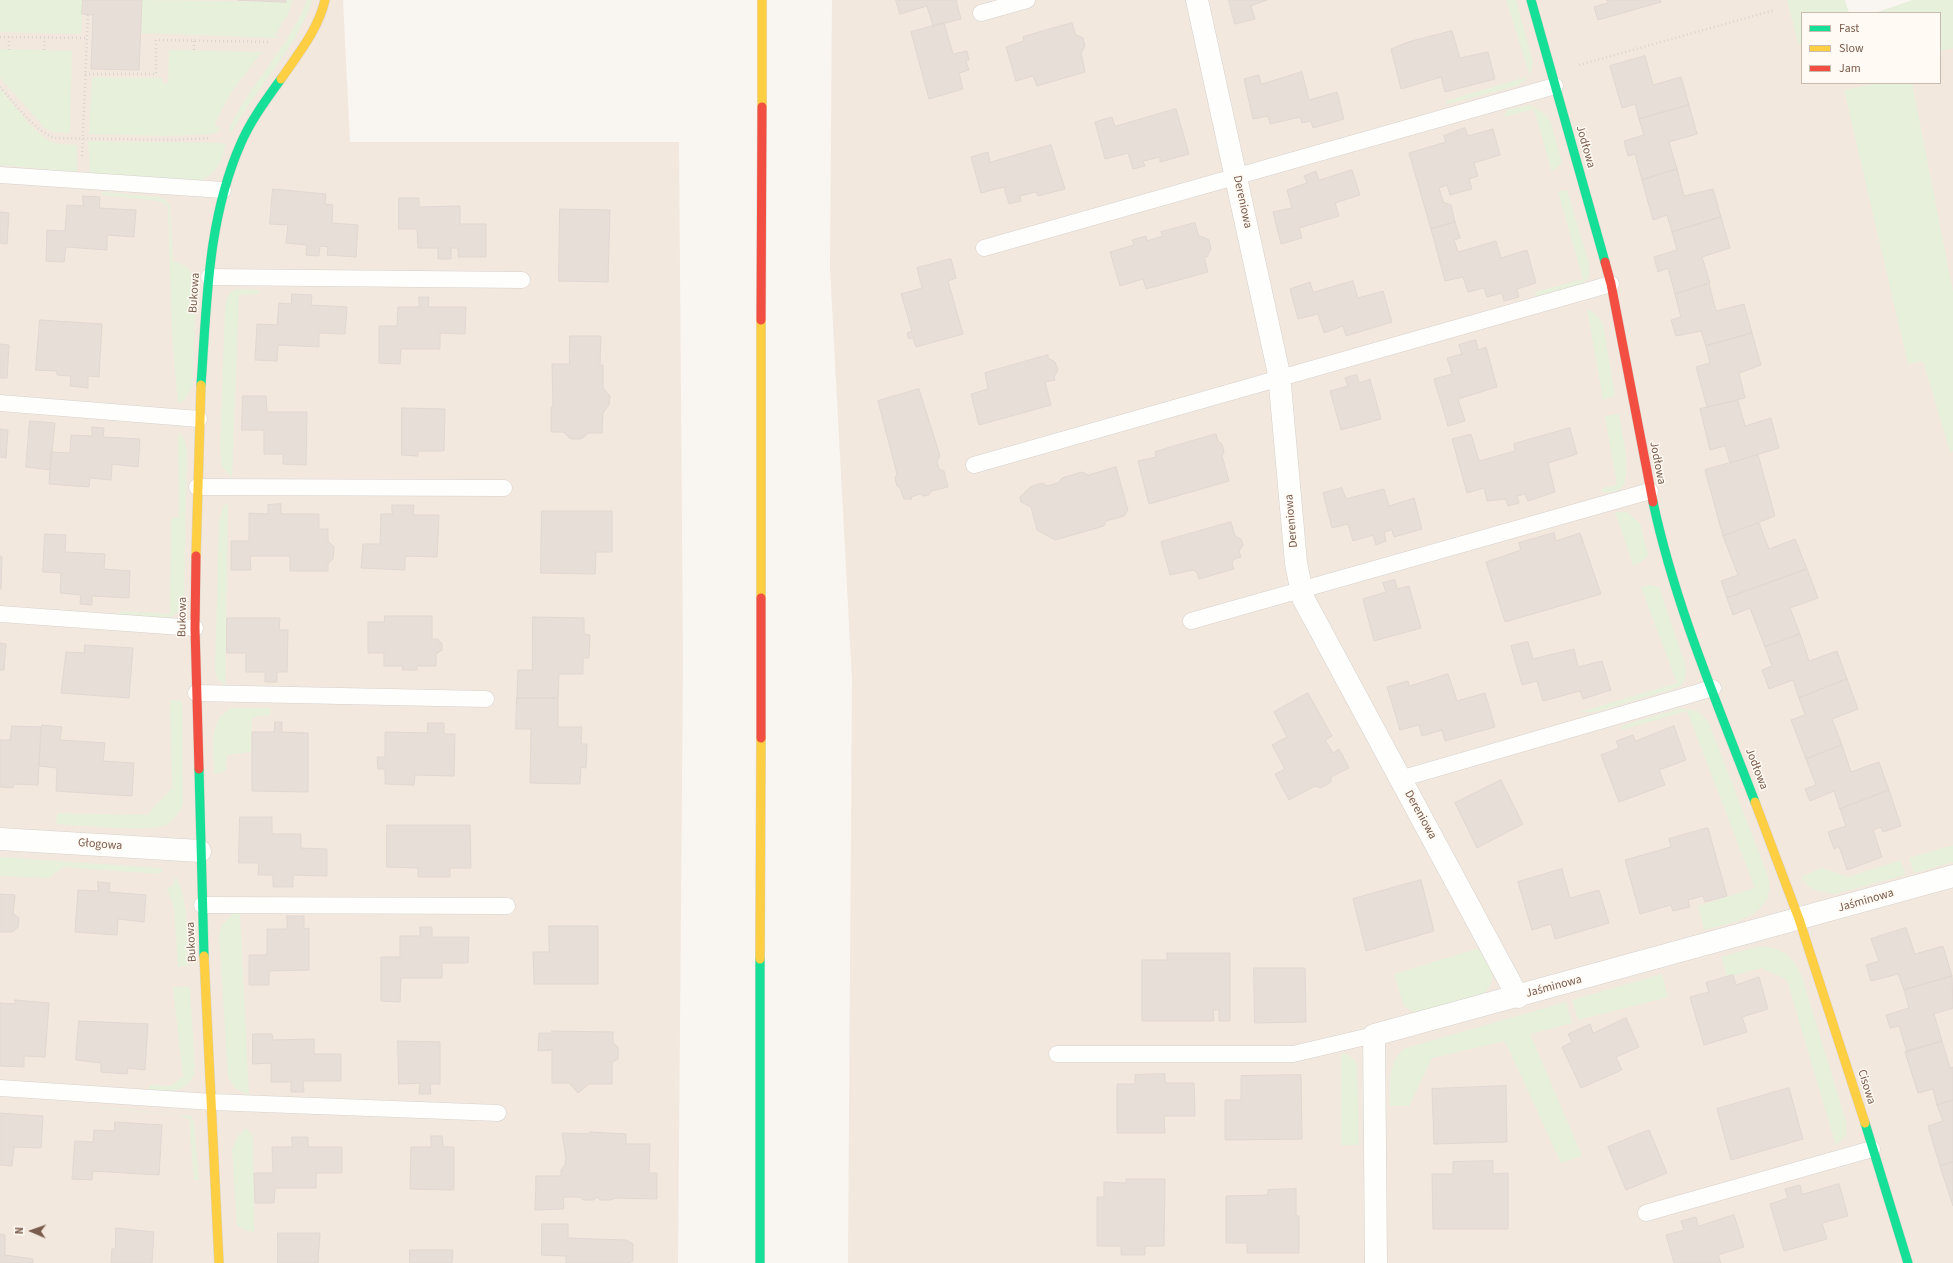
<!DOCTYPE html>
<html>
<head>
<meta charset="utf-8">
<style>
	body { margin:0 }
	#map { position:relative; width:1953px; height:1263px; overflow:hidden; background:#f9f5f0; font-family:"Source Sans 3",sans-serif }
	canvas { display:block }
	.legend { position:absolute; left:1801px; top:12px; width:140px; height:72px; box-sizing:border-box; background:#fffaf3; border:1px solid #cabbb1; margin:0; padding:5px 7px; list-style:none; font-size:12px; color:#7a5c4d }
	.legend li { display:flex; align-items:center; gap:8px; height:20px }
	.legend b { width:20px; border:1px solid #cabbb1 }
	.north { position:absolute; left:12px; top:1211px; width:40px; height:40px; -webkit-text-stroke:3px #fffaf3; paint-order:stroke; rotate:272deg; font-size:11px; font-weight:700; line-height:16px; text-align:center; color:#7a5c4d }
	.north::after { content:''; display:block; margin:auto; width:14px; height:18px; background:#7a5c4d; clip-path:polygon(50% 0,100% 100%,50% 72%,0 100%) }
</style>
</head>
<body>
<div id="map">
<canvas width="1953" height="1263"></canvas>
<ul class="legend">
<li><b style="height:5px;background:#16e098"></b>Fast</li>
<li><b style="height:5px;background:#ffcf43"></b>Slow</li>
<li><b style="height:5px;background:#f24e42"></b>Jam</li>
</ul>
<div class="north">N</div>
</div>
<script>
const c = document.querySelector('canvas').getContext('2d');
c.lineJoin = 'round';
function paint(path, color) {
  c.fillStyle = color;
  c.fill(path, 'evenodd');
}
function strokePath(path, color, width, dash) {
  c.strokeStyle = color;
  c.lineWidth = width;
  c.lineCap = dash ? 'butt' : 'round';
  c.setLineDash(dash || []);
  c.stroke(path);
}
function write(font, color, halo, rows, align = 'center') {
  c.font = font + ' "Source Sans 3",sans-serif';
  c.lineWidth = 3;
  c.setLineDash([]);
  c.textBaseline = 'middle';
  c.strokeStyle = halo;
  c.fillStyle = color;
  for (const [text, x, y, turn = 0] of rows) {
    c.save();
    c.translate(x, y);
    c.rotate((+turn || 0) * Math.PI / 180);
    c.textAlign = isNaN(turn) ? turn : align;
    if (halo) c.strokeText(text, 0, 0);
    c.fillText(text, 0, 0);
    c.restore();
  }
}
const residential = new Path2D(`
	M0,0H343L350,142H679L683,661L678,1263H0Z
	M832,0H1824L1802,13V83H1940V13H1875L1913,0H1953V1263H848L852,680L830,268Z`);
const green = new Path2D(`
	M0,0H83L81,34L0,32Z
	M142,0L286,2V0H293L288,14L275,35L278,38L141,33Z
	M307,0H312C297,49 255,88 231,134L229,129C250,83 289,48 307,0Z
	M1506,0H1516L1533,62L1530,76L1517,86L1447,104L1445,101L1530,76Z
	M1787,0H1845L1849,13H1802V48L1798,43Z
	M1913,0H1953V48L1940,51V13H1875Z
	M0,49L72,51L70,133L52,132L45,128L0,78Z
	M169,50L262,52L232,91L215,123L216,127H221L218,132L211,134L167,136L89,134L92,77L162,78V83L168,84Z
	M1879,83H1912L1953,292V451L1950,452L1923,361L1908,364L1844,90Z
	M0,89C14,104 34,134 52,142C60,145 70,144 77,145V172L0,165Z
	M1529,105C1538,108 1547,114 1551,123L1562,163L1552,172L1534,109L1504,117L1506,110Z
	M88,141L218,143L226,144C220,164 216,179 193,181L90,173Z
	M1567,190L1589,264V278L1581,284L1536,296L1535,292L1583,279L1558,192Z
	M102,192L157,197L164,199L170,205L173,261C188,265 193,271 196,286L193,385L185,399L178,404L172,334L168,206L159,201L102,195Z
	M237,289L259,290V294L239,295L232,477L222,467L220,450L225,307C227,298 227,293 237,289Z
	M1587,308L1598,317L1603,323L1615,396L1603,400Z
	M1619,414C1621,430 1635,480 1619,490C1615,492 1608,492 1603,493V488L1617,485L1605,416Z
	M178,432C185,436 186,444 187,452L184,600C180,609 178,614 169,618L120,615V611L170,614L171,518L179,517Z
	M228,503L225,686L217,678L215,669L219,521L223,506Z
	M1615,512H1626L1640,523L1648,555C1644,560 1640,564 1633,565Z
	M1647,585L1659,587L1685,664C1687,674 1686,680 1679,687L1596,712H1580L1677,683L1641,587Z
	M170,700L182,701L183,804C179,812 174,821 166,825C144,833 81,825 56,824L57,813L147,815L172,788Z
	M231,708H271L270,715L252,717L251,752L227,755L226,770L221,773L214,774C214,751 207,721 231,708Z
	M1681,708L1697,711L1708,721L1768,876C1777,917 1733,922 1704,930L1698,906L1755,888L1687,711L1621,730V726Z
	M1953,845V862L1914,873L1909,858Z
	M0,857L158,868L163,869L160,874L63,867L49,878L0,876Z
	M1901,860L1905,875L1834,894L1815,890L1807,885L1801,877L1822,868L1848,877Z
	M176,877C190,903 186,937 188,966L178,967L174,908L167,889L173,885Z
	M235,912H240L249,1095L235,1088L228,1077L219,935L222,925Z
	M1483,947C1492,965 1499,976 1484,994L1422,1011L1414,1012L1404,1006L1394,974Z
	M1756,947C1781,945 1793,956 1802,977L1846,1121V1135L1836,1146L1787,980L1762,968L1727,977L1721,957Z
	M1662,974L1668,997L1578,1020L1572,1000Z
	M173,987H190L195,1067L193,1070L195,1072C185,1095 170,1091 149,1090V1085L170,1086L183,1077Z
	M1566,1002L1572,1023L1530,1034L1582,1156L1561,1163L1505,1041L1432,1058L1409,1106H1390C1390,1087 1387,1059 1406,1048Z
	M1345,1053L1354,1059L1357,1065L1359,1145H1341V1054Z
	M100,1107L191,1116L194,1122L199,1180H194L189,1119L178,1115L100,1108Z
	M246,1128L253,1136L254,1232L247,1231L237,1226L232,1150L238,1136Z`);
const building = new Path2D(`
	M83,0H142L139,70L91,69L93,15L82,14Z
	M238,0H286V2Z
	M896,0H956L961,19L933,26L927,6L900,14Z
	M1229,0H1267L1251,6L1255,19L1235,24Z
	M1607,0H1660L1661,2L1598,20L1594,7L1608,3Z
	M944,23L953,54L967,51L969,60L966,61L969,70L959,73L963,89L929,99L911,32Z
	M1072,23L1075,34L1083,38L1085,46L1081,53L1085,72L1037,86L1033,76L1016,81L1006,47L1024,41L1023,37Z
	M1452,31L1460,58L1488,52L1495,79L1445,92L1441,77L1401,89L1391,49L1408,42Z
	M1645,56L1653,85L1681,77L1689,105L1639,119L1635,104L1622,108L1610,66Z
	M1302,72L1309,100L1337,92L1344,119L1313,128L1311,121L1302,123L1300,117L1270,124L1268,116L1253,119L1244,79L1259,75L1261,84Z
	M1689,105L1697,134L1669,142L1677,169L1642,180L1635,154L1628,156L1624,141L1644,135L1639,119Z
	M1176,109L1189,154L1160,162V157L1143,161L1145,166L1133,169L1128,153L1105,159L1095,122L1112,117L1115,126Z
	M1465,128L1468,136L1493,129L1500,155L1474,163L1478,176L1469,179L1472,189L1450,195L1447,185L1439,188L1443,202L1451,205L1455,222L1431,229L1409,153L1446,142L1444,136Z
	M1051,145L1065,189L1038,196L1036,192L1020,196L1021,201L1009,204L1004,187L981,193L971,157L988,152L990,162Z
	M1677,169L1684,196L1713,189L1721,217L1672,232L1667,215L1653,220L1642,180Z
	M1352,170L1360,195L1335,203L1339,216L1299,228L1302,238L1281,244L1273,212L1292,208L1287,190L1307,183L1304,176L1316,171L1319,180Z
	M273,189L326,194L325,204L333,205L332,223L358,225L356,257L327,255L328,247L320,246L319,256L306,255L307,245L286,243L288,225L270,224Z
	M83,196L100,197L99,208L136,210L134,237L107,235V250L66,247L64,262L46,261L47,230L65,231L67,205L83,206Z
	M399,198H419V207L460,206V224H486V257H458V248H451V259H438V248H418L417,229H399Z
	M560,209L610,210L608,282L559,281Z
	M0,212L9,213L7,244L0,243Z
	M1721,217L1730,248L1702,257L1710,283L1675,294L1668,268L1658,272L1654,257L1677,250L1672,232Z
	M1455,222L1460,238L1454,240L1458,252L1496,241L1501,258L1527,250L1536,283L1517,289L1519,297L1504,301L1502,293L1487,297L1484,288L1468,292L1463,277L1445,281L1431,229Z
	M1195,223L1199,237L1201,236L1209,240L1211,249L1207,257H1204L1208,272L1146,289L1143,279L1120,286L1110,252L1134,245L1132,240L1146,236L1147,241L1163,236L1161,232Z
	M951,259L956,278L948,281L963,334L916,347L913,338L909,339L907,333L912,331L901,294L922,288L917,268Z
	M1353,281L1358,298L1383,291L1392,322L1346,336L1343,326L1324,333L1318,314L1298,319L1290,289L1310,282L1313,292Z
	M1709,284L1716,311L1744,304L1752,333L1706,346L1701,331L1676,336L1671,320L1681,317L1675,294Z
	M292,294L312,295L311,305L347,307L345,334L319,333V347L278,345L277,361L255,360L257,324L277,325L279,303L291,304Z
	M419,297H429L428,307H466L465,334L440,333V349H401L400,364L379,363V326H397L398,307H419Z
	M40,320L102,324L99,377L88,376V388L70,386L71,376L57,375V371L36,370Z
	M1752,333L1761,365L1739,373L1745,398L1707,407L1696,367L1710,363L1706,346Z
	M570,336H601L600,365H603V388L610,396L609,405L603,413L602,433H588L581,439H571L563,432H551V407H553L552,364H569Z
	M1476,340L1478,350L1486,347L1497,387L1458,399L1465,421L1448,426L1434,379L1452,374L1447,358L1462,354L1459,345Z
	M0,344L9,345L7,378H0Z
	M1048,355V358L1055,362L1058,370L1054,377L1055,380L1045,382L1051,405L979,425L971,394L988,389L985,373Z
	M1357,375L1359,383L1370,379L1381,419L1341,430L1330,391L1348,386L1345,378Z
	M919,389L940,456L937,461L939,469L944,471L948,487L931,491L929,495L924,496L920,494L911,497L912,499H904L900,488L897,486L895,478L897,474L878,401Z
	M243,396H266L267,412H307L306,465L283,464V454H264V430H242Z
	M1738,401L1745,426L1771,418L1779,448L1730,463L1725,446L1710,450L1700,409Z
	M402,408L445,409L444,451H418V456L402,455Z
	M30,421L55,423L50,470L26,467Z
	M92,427L104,428L103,437L140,439L138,467L112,464L111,480L90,478L89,487L49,484L51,452L70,453L71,435L92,436Z
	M1570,428L1577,454L1548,463L1555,492L1528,501L1525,494L1517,496L1519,503L1508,506L1506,499L1487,501L1484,488L1467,493L1452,439L1471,434L1479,461L1515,451L1514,444Z
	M0,429L8,430L6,458L0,457Z
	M1216,434L1218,441L1222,444L1224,452L1222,456L1229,481L1149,504L1138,461L1156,457L1155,452Z
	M1758,455L1775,516L1723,536L1705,470Z
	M1116,467L1128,510L1124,516L1106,521L1104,526L1055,540L1037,530L1031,507L1021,502L1020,497L1030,487L1042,483L1047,486L1058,483L1062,478L1082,472L1088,475Z
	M1342,488L1346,499L1384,489L1389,506L1414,498L1422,529L1394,537L1392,530L1384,532L1386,541L1376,545L1373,535L1353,541L1348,524L1332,528L1323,493Z
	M281,504V514H319V529H328V541L334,547L333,559L328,564V571H290V556H250L251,570H231V541H249V513L268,514V505Z
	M392,505H414L413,515H439L437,557L405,556V570L361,568L363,544H380L381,514H392Z
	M542,511H612V552H596L595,574L541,573Z
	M1231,522L1235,536L1241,539L1243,545L1239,551L1241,557L1234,559L1232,563L1234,569L1199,579L1197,573L1193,570L1170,575L1161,542Z
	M1759,523L1769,549L1795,539L1807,569L1727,598L1721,581L1738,575L1723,536Z
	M1554,533L1556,541L1580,533L1601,594L1505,622L1486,562L1521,550L1519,543Z
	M45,534L66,535L65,552L105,554L104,569L130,571L129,598L92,596V605L80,604L81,595L60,593L61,573L43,572Z
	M0,556L2,557L1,589H0Z
	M1807,569L1818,598L1790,608L1800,634L1765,647L1750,608L1733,615L1727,598Z
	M1395,580L1397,589L1409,586L1421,628L1374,641L1363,599L1386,592L1383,583Z
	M385,616H432V639H438L442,644V650L436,654V666H417V670H402L403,666H384V653H368V622H384Z
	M533,617L584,618V634L590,635L589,658H583V674H559L558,698H517L518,670H532Z
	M227,618H280L279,630H288L287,672H277V682H265V672H246V653H227Z
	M1800,634L1809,661L1837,651L1847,679L1799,698L1793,680L1769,689L1762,670L1772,666L1765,647Z
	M1528,642L1533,659L1574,649L1578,667L1602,661L1611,690L1583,699L1580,691L1543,701L1537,681L1522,685L1511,646Z
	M0,643L6,644L4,670H0Z
	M85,645L133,648L129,698L61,693L66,652L84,653Z
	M1448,674L1457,701L1485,693L1495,727L1445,741L1442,730L1422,736L1419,725L1400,730L1387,687L1408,681L1409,686Z
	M1847,679L1858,709L1832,719L1842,745L1806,759L1791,720L1805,715L1799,698Z
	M1308,693L1332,736L1325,740L1333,753L1339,749L1349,768L1331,777V782L1321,788L1315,786L1289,800L1275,774L1285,769L1272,745L1287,737L1274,712Z
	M517,698H558V727H582L581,744H587L586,768L581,767L580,784L530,783L531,729H516Z
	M275,722H282V732L308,733V792L252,791V732H274Z
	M428,723H444V734H455L454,776L415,775L414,785L385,784V769H378L377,757H385V732L427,733Z
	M42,725L62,727L60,740L105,743L103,761L134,763L132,796L56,791L57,768L39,766Z
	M12,726L41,727L38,785L14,784L13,788L0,787V740H10Z
	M1674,726L1686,760L1659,770L1665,785L1619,802L1601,755L1619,748L1616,741L1633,735L1635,741Z
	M1842,745L1851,772L1879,762L1889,790L1840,809L1834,791L1810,801L1805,789L1816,785L1806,759Z
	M1501,780L1523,824L1477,848L1455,803Z
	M1889,790L1901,826L1883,832L1881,827L1873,830L1882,857L1847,870L1839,846L1834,849L1828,832L1846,826L1840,809Z
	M240,817H272V834H301V848L327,849V876L293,875V887H273V875H258L259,863H239Z
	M387,825H470L471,868H450V877H418V868L387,867Z
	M1708,828L1727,896L1705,902L1703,896L1688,900L1690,907L1673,911L1671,905L1640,914L1625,860L1671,847L1669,839Z
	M1562,869L1570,898L1599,890L1609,923L1555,939L1551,924L1532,930L1518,882Z
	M1421,880L1434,931L1366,951L1353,899Z
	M98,882L110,883L109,892L146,895L144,922L118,919L117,935L75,932L78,890L98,891Z
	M0,894L15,895L13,913L19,918L18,927L12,932H0Z
	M287,916H304V929L309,928V970L269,971V985H249V955H267V929H287Z
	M549,926H598V984H534L533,952H549Z
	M420,927H432V937H469L468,963H442V978H401L400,1002L381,1001V957H400V936H420Z
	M1906,928L1915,954L1943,946L1952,976L1904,990L1898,974L1871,981L1866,965L1879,961L1871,939Z
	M1167,953H1230V1021H1219V1010H1213L1214,1021H1142V960H1167Z
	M1254,968H1305L1306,1022L1255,1023Z
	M1733,975L1736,985L1759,977L1768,1009L1742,1017L1747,1032L1704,1045L1690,997L1709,992L1706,983Z
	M1952,976L1953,1008L1934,1014L1942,1041L1907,1052L1899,1026L1890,1028L1886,1015L1909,1008L1904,990Z
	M15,1000L49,1003L45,1057L24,1056V1067L0,1066V1003L15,1004Z
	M1626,1018L1639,1047L1616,1057L1622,1070L1581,1088L1562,1047L1572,1042L1568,1034L1590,1024L1593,1033Z
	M79,1021L148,1024L145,1070L128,1068L127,1074L101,1072V1063L76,1060Z
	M552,1031L613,1032V1043L618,1047V1059L612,1062V1084H589L578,1093L569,1083H552V1050L538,1051L539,1033H552Z
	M253,1034H272L273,1040L314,1039V1054H341V1081H303L304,1092H291V1082H271V1063L253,1064Z
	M398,1041L440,1042V1084H430L431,1094H419L420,1083L399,1084Z
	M1942,1041L1950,1068L1953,1067V1100L1937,1105L1933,1089L1918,1093L1905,1052Z
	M1165,1074V1083H1194L1195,1116H1164L1165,1133H1117V1084H1135V1075Z
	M1301,1075L1302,1139L1225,1140V1100H1241V1076Z
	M1506,1086L1507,1142L1434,1144L1432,1089Z
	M1789,1088L1803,1139L1731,1160L1717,1109Z
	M1953,1100V1162L1940,1166L1928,1126L1943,1121L1937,1105Z
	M0,1113L43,1116L41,1148L14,1147L12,1166L0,1165Z
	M115,1122L162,1125L159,1175L93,1171L92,1180L72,1179L75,1141L93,1142L94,1130L114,1131Z
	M1649,1130L1667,1173L1626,1190L1608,1147Z
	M590,1132L626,1134V1144H650L649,1173H657V1199L616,1198L610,1200H600L598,1197L593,1200H583L580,1197H563L564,1209L535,1210L536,1176H561V1170L565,1165L566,1158L562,1133L587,1134Z
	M431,1136H442L443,1147H454V1190L410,1189L411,1147H431Z
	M292,1137H308V1147H342V1173H316V1188H275L274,1203H255L254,1173H273L272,1147H292Z
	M1493,1161V1174L1508,1173V1229H1433L1432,1174H1453V1162Z
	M1953,1162V1206L1940,1166Z
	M1126,1179H1165L1164,1246H1145V1255H1121V1246H1097V1197H1104V1182L1126,1183Z
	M1839,1184L1848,1216L1822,1223L1827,1239L1784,1251L1770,1204L1788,1198L1785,1189L1800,1185L1802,1194Z
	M1296,1189V1216H1299V1253H1247V1243H1226V1196L1268,1195V1190Z
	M1734,1215L1744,1247L1718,1255L1721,1263H1674L1666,1235L1684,1230L1681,1221L1696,1217L1698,1226Z
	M542,1224H568V1238L626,1240L633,1244V1261L629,1263H566V1256L542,1255Z
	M116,1228L154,1232L152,1263H111L112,1249H115Z
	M278,1233H320L318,1263H278Z
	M0,1234L5,1235V1255L33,1259V1263H0Z
	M410,1250H453L452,1263H410Z`);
const path = new Path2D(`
	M0,37L86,38
	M9,37V50
	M44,50L45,38
	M194,50V40
	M1579,65L1775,10
	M85,74H156V40L271,42
	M0,87C14,102 35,132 55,138L176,140L211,138
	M82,156L88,14`);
const lane = new Path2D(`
	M981,13L1027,0
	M0,175L223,190
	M984,248L1555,86
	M209,277L522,280
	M0,403L199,419
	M974,465L1611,284
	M197,487L504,488
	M0,614L195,628
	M1191,621L1650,491
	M196,693L486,699
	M1400,779L1713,688
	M202,905L507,906
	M1057,1054H1293L1374,1035
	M0,1088L212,1102L498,1113
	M1646,1213L1872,1149`);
const street = new Path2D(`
	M1197,0L1279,374L1296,563L1303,598L1518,997
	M0,839L200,851
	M1376,1263L1374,1035L1953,876`);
const fast = new Path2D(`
	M1531,0L1605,262
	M201,385C207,303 207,220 241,143C251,120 266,100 281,79
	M1653,502C1675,605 1717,703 1755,802
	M199,769L204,956
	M1865,1123L1908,1263
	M760,1263V959`);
const slow = new Path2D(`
	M281,79C298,54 318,30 325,0
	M762,107V0
	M196,556L201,385
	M761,598V320
	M1755,802L1799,919L1865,1123
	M204,956L219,1263
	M760,959L761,738`);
const jam = new Path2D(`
	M1605,262L1611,284L1653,502
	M761,320L762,107
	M196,556L195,628L199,769
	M761,738V598`);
const streetNames = [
	["Jodłowa",1585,147,74],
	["Dereniowa",1242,202,78],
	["Bukowa",195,293,-86],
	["Jodłowa",1657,463,79],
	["Dereniowa",1292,521,-95],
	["Bukowa",183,617,-89],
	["Jodłowa",1756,769,69],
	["Dereniowa",1420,815,61],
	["Głogowa",100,845,4],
	["Jaśminowa",1866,901,-16],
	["Bukowa",192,942,-93],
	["Jaśminowa",1554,987,-15],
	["Cisowa",1866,1087,73]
];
paint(residential, '#f2e8de');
paint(green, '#e7f0db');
paint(building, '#e6ded7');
strokePath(building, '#e2d8d2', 1);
strokePath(lane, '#d7d1cb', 17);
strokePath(street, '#d7d1cb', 23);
strokePath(fast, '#d9d2cb', 10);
strokePath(slow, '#d9d2cb', 10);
strokePath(jam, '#d9d2cb', 10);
strokePath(path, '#dcd5d0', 2.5, [1, 3]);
strokePath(lane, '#fefefd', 16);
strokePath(street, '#fefefd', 22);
strokePath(fast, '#16e098', 9);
strokePath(slow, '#ffcf43', 9);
strokePath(jam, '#f24e42', 9);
write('12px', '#7a5c4d', '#fffaf3', streetNames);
</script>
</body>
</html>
